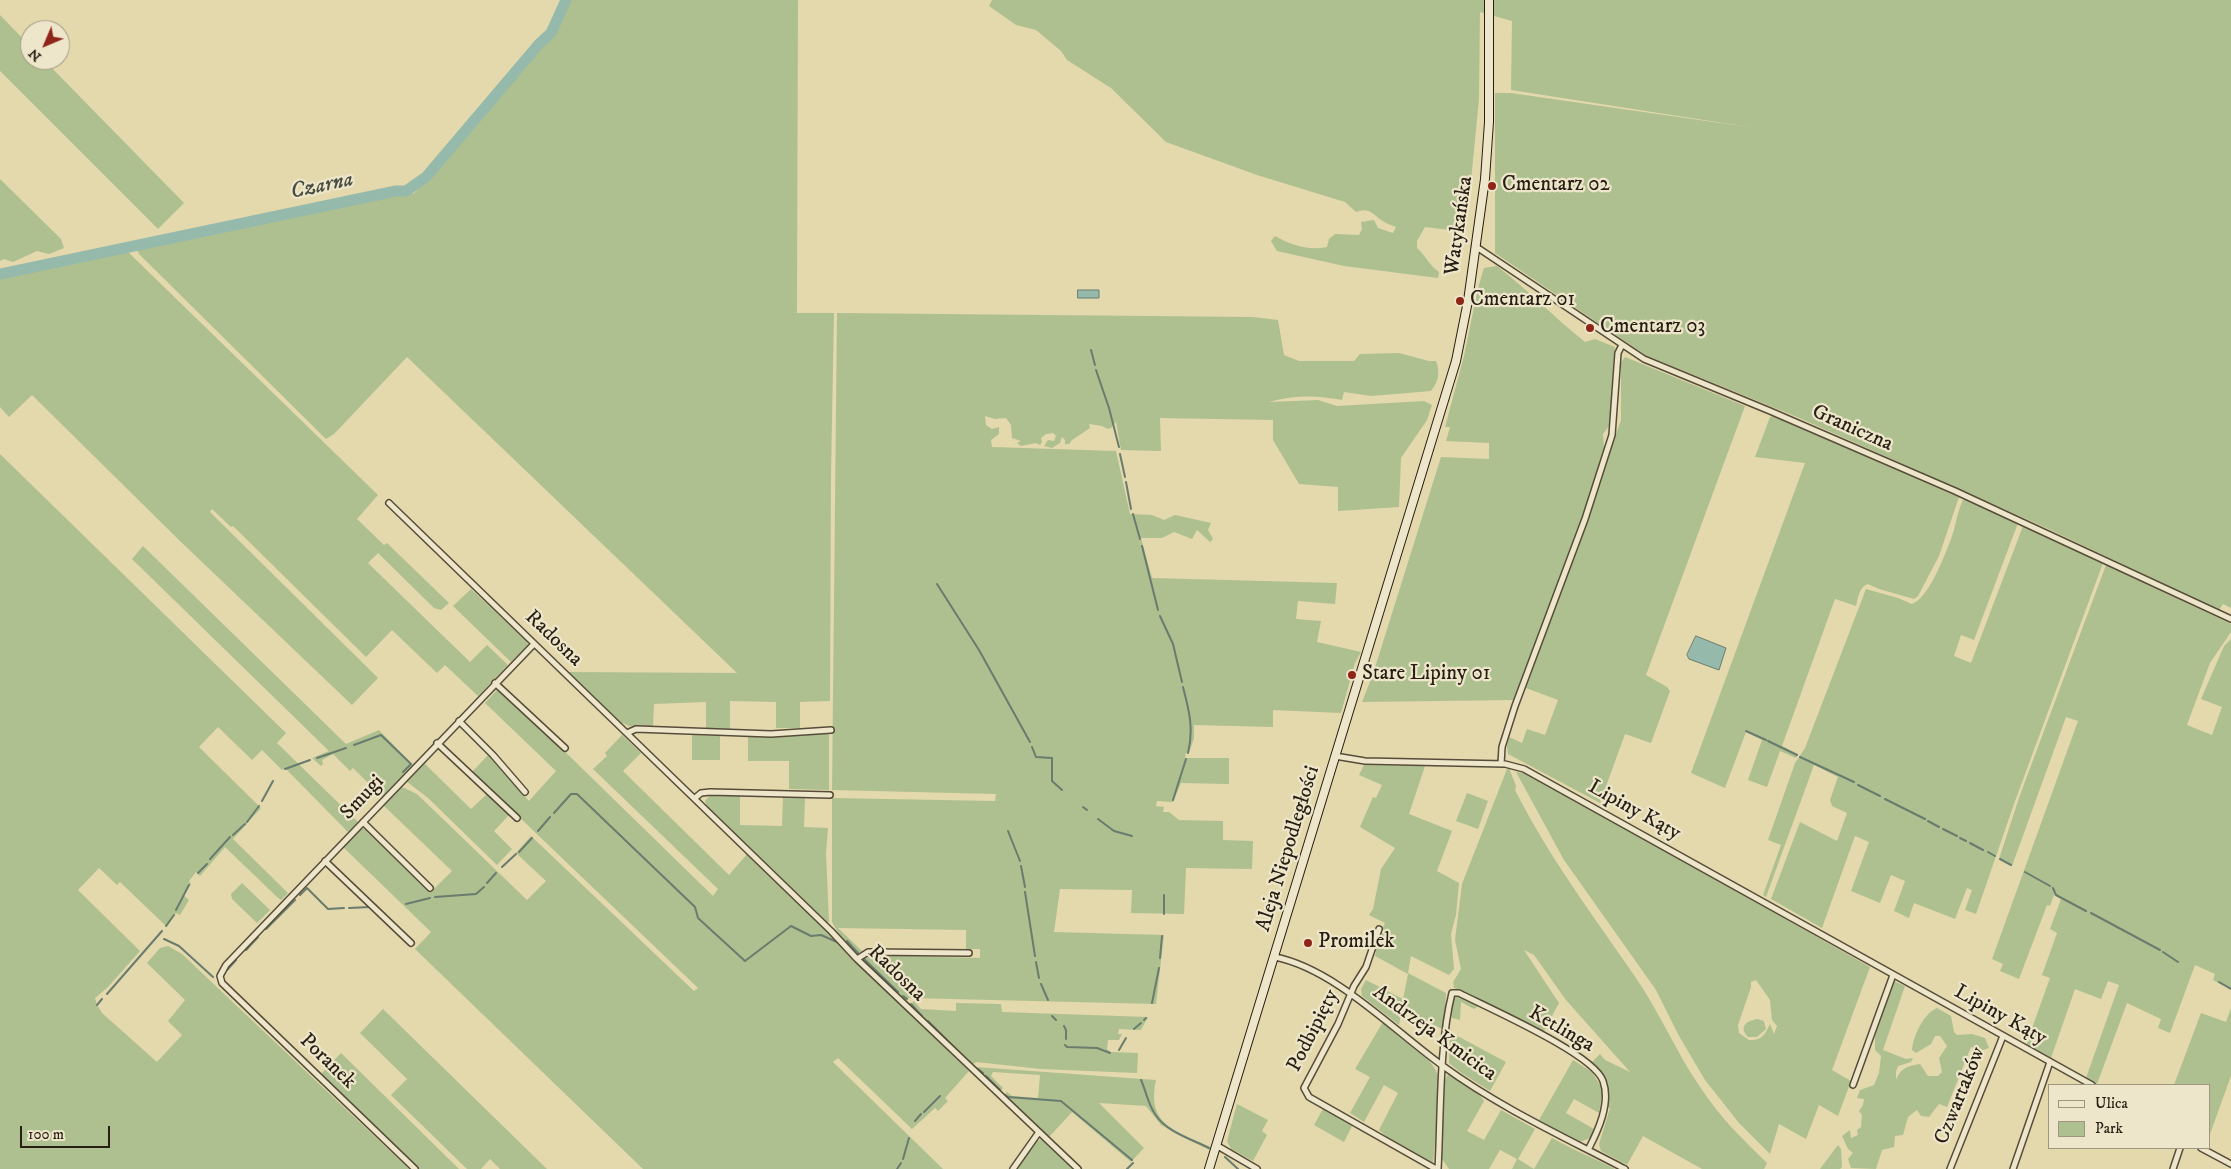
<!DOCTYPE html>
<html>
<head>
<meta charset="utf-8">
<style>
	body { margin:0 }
	#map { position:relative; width:2231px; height:1169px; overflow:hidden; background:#e4d8ad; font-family:"IM FELL DW Pica",serif }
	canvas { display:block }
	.legend { position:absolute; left:2048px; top:1084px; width:162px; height:65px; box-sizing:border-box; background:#ede6ca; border:1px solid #9e9681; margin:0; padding:6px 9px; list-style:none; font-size:15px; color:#281e13 }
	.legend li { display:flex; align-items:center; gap:10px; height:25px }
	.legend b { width:25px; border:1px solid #9e9681 }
	.north { position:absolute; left:20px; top:20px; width:50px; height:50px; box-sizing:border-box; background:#ede6ca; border:1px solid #9e9681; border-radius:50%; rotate:225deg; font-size:14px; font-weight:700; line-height:20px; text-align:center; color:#281e13 }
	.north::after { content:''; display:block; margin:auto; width:18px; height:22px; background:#8f2418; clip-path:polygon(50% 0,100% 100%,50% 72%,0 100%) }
	.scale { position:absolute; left:20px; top:1126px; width:90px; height:22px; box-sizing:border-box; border:2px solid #281e13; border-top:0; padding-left:6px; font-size:15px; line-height:18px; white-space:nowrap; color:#281e13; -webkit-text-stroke:4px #ede6ca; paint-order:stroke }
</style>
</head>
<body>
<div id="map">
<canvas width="2231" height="1169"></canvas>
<ul class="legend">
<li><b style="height:6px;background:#ede6ca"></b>Ulica</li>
<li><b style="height:14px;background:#aec08f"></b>Park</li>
</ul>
<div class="north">N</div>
<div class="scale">100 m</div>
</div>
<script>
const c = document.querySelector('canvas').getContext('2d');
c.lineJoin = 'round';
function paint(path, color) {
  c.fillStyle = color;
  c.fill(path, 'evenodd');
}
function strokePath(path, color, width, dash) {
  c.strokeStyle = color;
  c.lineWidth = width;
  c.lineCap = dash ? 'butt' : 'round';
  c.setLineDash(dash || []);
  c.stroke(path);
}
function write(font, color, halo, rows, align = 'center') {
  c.font = font + ' "IM FELL DW Pica",serif';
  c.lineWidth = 4.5;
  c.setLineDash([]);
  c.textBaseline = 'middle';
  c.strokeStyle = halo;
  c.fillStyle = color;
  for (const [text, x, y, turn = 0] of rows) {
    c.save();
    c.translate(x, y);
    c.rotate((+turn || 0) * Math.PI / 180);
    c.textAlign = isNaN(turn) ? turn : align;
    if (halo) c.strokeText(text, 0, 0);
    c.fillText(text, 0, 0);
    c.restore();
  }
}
const green = new Path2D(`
	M569,0H798L797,313H834L831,474L830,701L800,702V728H776V702L730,701V729L706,728V702L654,704L653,727L629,726L618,721L566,672L737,673L407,357L334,434L326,439L139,254L136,247L266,219L414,193L431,177L534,55L553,37Z
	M992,0H2231V608L2223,604L2219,610L2042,526L1797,417L1645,355L1495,253V93H1511L1755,128L1511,90L1512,21L1480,12L1479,99L1466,232L1425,227L1417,241V248C1426,256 1429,265 1439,272L1438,278L1344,266L1277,251L1271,241L1275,236C1291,245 1309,251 1327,247L1329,239L1335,234L1359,235L1362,229L1361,222L1374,220L1378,228L1393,233L1396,227C1391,225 1385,223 1381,220C1372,213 1369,207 1356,212L1345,202L1257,175L1166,142L1111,88L1067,60L1061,51L1036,30L1016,25L989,6Z
	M0,15L30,46V60H44L184,203L158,229L0,71Z
	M0,179L61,239L64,248L49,254L37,251L13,262L4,259L0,261Z
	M126,250L378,495L357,519L384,545L387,543L449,603L441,610L434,608L378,553L368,563L470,662L487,645L508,665L478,696L445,665L437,673L392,630L366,657L233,526L231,527L212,509L210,512L378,678L352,705L181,542L32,395L9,417L0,407V277Z
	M1497,266C1528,290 1555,318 1585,342L1595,339L1615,347L1612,422L1603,434L1604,448L1591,493L1514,700L1362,702L1373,674L1441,457L1489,459V443L1446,441L1450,427H1445L1464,356L1478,288L1484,268Z
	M837,313L1253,317L1278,320L1284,355L1299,361H1354L1360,354L1399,353L1429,361H1436C1440,372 1439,381 1431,391L1371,396L1344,392L1342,400C1316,395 1294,395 1269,402L1318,400L1337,406L1424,401L1432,405L1427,420L1401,458L1399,507L1338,511V487L1299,484L1273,440V420L1160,418L1161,451L1121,450L1116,422L1111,428L1108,429L1102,426L1089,424L1090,428L1072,440L1069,444H1065V440L1062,437L1060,443L1052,448L1044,446L1048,440L1054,441L1056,436L1053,433L1046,434L1041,438L1042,442L1040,445L1036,443L1021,446L1017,443L1021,441L1012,438L1011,425L1006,418L995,419L985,416L986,425L992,429L999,427V434L991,440L992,447L1116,451L1130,514L1152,515L1164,520L1175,515L1211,523L1208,530L1213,539L1210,542L1197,530L1192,539L1174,532L1162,538H1141L1152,578L1337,583L1335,604L1298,601L1296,619L1321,621L1317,642L1361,652L1355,663L1341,713L1273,710V727L1194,725V738L1189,753H1186L1185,758H1229V784L1181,783L1173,802L1157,801L1156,806L1164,807L1163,812H1169L1179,820L1223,821V840L1253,841L1252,869L1186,868L1184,914L1131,913L1132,890L1060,889L1054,932L1164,935L1156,1004L909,998L906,1001L861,960L865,955L980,958V949H966V930L838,928L862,951L855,955L844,943L832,922V798L995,801L996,794L832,790Z
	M1625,357L1745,406L1646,675L1667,687L1670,691L1651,743L1625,734L1600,803L1508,754L1507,746L1509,737L1522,743L1527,729L1545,735L1558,700L1526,688L1621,420V363Z
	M1773,416L1959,497L1939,556L1918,596L1914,599L1879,589L1868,584C1859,587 1858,598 1856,606L1835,599L1782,746L1798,754L1796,758L1780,751L1767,787L1748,780L1762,740L1746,732L1725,788L1691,773L1805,463L1755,457L1770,417Z
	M0,454L286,733L277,743L358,822L348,832L285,768L282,770L262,750L252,760L218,727L199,747L261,808L233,839L288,893L281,900L277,897L225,847L200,876L196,872L189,881L191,884L183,895L189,900L180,915L176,913L167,927L120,882L117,885L99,868L78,890L140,951L108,987L95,998L97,1005L102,1013L157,1062L182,1035L168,1021L185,1000L147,963L160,948L168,946L182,954L409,1169H0Z
	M1964,498L2018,523L1974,640L1961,635L1954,656L1971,663L2023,526L2103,563L2014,804L1976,914L1965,910L1972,890L1967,888L1955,919L1914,903L1909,918L1894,911L1905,881L1891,875L1880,903L1851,891L1869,842L1855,836L1822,928L1771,899L1800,822L1837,841L1847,813L1832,806L1830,800L1838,777L1814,765L1766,897L1763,895L1781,845L1768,840L1795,763L1805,748L1866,589L1898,598L1912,604C1928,599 1945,555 1951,539C1956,526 1957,511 1964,498Z
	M143,546L346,744L379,730L413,765L382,797L353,768L350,771L333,754L322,760L323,764L321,766L312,758L329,751L132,559Z
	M2106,565L2231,624V632L2210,663L2187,725L2212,735L2222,707L2201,699L2224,646L2231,639V990L2213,980L2215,974L2195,965L2170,1033L2158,1028L2161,1019L2127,1003L2097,1084L2086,1078L2119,985L2108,981L2101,999L2075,989L2051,1058L2027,1045V1042L2050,978L2042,975L2057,933L2050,929L2061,899L2054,895L2050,906L2047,905L2019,979L2000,971L2003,964L1992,959L2078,721L2066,717L2012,866L1999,859L2020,795Z
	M471,589L527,641L528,645L511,662L453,606Z
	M497,690L554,741L713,896L718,889L593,769L607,756L605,753L622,735L641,753L623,771L729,875L748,853C822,925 894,999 969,1071L945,1098L948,1101L938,1111L935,1108L912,1129L838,1058L833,1062L943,1169H643L415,949L431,932L343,847L360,829H366L430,890L435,888L452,871L382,804L400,786L417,794L527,900L546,881L516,853L531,836L694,991L698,988L472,772L488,755L529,801L556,771L485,703Z
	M829,734V790L789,789V761H748V736Z
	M692,735L720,736V760H692Z
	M423,762L471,809L487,794L509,815L494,831L512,849L497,865L428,798L406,781Z
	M1364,765L1425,766L1409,814L1452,831L1437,871L1459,883L1456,915L1451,934L1454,969L1449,975L1411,956L1408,973L1446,993L1444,1030L1402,1009L1399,1025L1362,996L1361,989L1366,980L1403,999L1408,974L1375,956L1378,939L1385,923L1369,915L1373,909L1381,869L1395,848L1360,827L1373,797L1376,798L1382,785L1359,775Z
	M1509,768L1516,786L1515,790C1550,859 1593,915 1636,978C1660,1013 1676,1052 1700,1087C1719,1116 1742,1139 1767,1163L1764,1169H1702L1643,1136L1627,1165L1601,1151L1599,1144L1610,1108L1606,1106C1609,1087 1605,1076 1591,1063L1600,1054L1605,1060L1630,1072L1566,1000L1534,955L1524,950L1559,1003L1544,1031C1511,1026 1485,997 1454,988L1453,982L1461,969L1455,940L1462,884L1507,769Z
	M1516,772L1530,774L1870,967L1832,1070L1851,1081L1838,1116L1819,1105L1806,1139L1779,1124L1770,1154L1739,1123L1705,1080L1679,1036L1656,990L1564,860ZM1756,980L1770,1000L1772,1020L1777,1026L1774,1034L1770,1024C1765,1035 1761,1041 1749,1040L1739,1033L1738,1025L1751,987V982Z
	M1467,793L1488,801L1478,829L1456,821Z
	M710,795L740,796V825L782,826L783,797H805L804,827L828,828L826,853L829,921L827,923L819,916L707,807L705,801Z
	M242,883L270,910L257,923L232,899L231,894Z
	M1894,981L1905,986L1883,1050L1906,1059L1913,1058L1911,1062L1898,1066L1896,1072V1080C1901,1068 1907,1066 1920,1064L1928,1076H1938L1942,1072L1939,1058L1947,1046L1940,1036H1935L1931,1044L1916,1053L1912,1050C1913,1036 1924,1013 1937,1008L1951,1016L1954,1032L1957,1035L1972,1034L1985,1038L1989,1048L1983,1050L1971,1047L1947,1107L1939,1104L1929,1117L1921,1116L1917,1110L1908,1117L1903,1135L1895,1136L1894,1147L1882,1150L1876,1169L1851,1168L1848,1159L1853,1153L1848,1149L1842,1136L1850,1130L1851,1138L1858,1135L1857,1130L1861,1127L1862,1115L1859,1111L1863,1105L1864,1099L1857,1098L1860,1090L1874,1085L1879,1073L1881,1056L1875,1050V1036L1886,1003L1885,999Z
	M1458,995L1480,1005L1474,1009L1461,1002L1460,1020L1452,1018C1450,1010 1450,1003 1455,996Z
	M914,1001L921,1009L956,1011V1003L1001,1004L1002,1012L1148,1017L1141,1030L1119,1029L1118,1034H1122L1119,1040H1108L1107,1049L1111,1052L1138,1053L1137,1073L1041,1069L976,1062L972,1065L909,1006Z
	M2231,1008V1076L2210,1134V1085H2174L2201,1013L2226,1022Z
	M383,1009L547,1169H500L490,1159L481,1169H467L391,1095L407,1079L360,1033Z
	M1757,1019L1764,1021L1766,1029L1757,1037H1748C1738,1026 1747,1021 1757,1019Z
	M1383,1022C1401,1036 1436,1058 1440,1082L1433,1165L1399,1147L1379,1130L1398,1093L1384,1085L1364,1122L1350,1113L1370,1077L1355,1069Z
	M1450,1032L1506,1062L1490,1091L1460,1072L1449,1063Z
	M341,1053L459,1169H419L321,1074Z
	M1573,1060L1592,1072L1603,1090L1599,1113L1574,1099L1566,1113L1594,1129L1590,1138L1580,1142L1539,1120Z
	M976,1067L1156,1080C1146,1126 1176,1130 1210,1147L1209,1150L1161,1125L1146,1106L1099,1103L1144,1148L1131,1162L1072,1112L1049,1137L1004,1095L1007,1092L1012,1096L1038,1098L1040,1075L993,1072L991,1076L1003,1088L999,1092L975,1070Z
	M1448,1074L1477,1091L1484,1101L1467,1131L1484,1140L1501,1110L1535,1129L1518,1159L1534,1169H1512L1517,1159L1500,1150L1489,1169H1449L1440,1156L1445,1080Z
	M1237,1104L1268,1120L1262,1131L1267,1135L1253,1161L1231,1149L1227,1141Z
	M1323,1109L1352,1126L1344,1142L1314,1125Z
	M1552,1138C1573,1150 1594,1158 1615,1169H1534Z
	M1042,1139L1045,1141L1075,1169H1016C1023,1161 1033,1141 1042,1139Z
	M1838,1145L1841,1149L1842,1167L1840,1169H1820Z`);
const water = new Path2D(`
	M1078,290H1099V298H1078Z
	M1696,636L1726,648L1719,670L1689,659L1687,655Z`);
const stream = new Path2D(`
	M1091,350L1095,365
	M1096,370L1109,408L1119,447
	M1120,454L1125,477
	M1126,482L1131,509
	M1133,514L1140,539
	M1142,546L1158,610
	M937,584L979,650L1030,742
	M1160,616L1173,644L1182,682
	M1183,687C1189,710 1194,729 1188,753
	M1746,731L1766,740
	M1768,741L1797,755
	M354,745L381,735L411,764L403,772
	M1032,747L1036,757L1052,758V781L1062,790
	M1800,757L1854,782
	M317,758L346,748
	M285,769L310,760
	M1858,785L1880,796
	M1885,799L1925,819
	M1173,800L1186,759
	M262,801L273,781
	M1083,807L1087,810
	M554,813L571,794H577L695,907L698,918L745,961L791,926L811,936L821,935L837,942
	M1098,819L1114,831L1132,836
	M1928,821L1939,827
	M247,822L259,806
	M1943,829L1957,836
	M538,831L550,817
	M1008,831L1020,861
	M233,835L245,824
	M1960,838L1966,841
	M1970,843L1983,850
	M519,852L532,838
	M1988,852L1995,856
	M210,859L230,837
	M2000,859L2011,865
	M1021,866L1025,887
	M502,867L516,854
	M2025,872L2050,886
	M198,873L207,864
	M487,883L496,873
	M2053,888L2056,895L2086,911
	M1025,892L1035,956
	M300,895L307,888L328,909L344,908
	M435,897L476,894L484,887
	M406,904L430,898
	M349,908L370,907
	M176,910L189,885
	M2091,913L2160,950
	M1164,914V895
	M166,926L174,915
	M266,929L295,900
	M164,939L179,946L213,977
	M847,941L858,953
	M246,950L258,937
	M2163,952L2178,962
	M1160,958L1162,936
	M864,959L898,992
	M1036,962L1039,978
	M227,970L236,960
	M2219,982L2231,989
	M1041,984L1048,1000
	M107,994L162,931
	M903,996L907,999
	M1152,1003L1159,968
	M911,1004L922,1016
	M97,1005L102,999
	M1052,1016L1056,1020
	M1144,1020L1146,1018
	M928,1021L971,1064
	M1064,1026L1066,1030V1039
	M1134,1029L1141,1023
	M1065,1045L1067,1047L1097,1048L1110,1053
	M1119,1050L1126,1038
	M978,1069L983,1073
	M986,1076L1000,1090
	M1141,1080C1146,1091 1148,1104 1155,1114C1166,1132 1191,1139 1209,1148
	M1005,1095L1008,1097L1061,1101L1132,1160
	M924,1112L940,1096
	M915,1121L921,1114
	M1225,1157L1238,1169
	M903,1159L909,1138
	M897,1169L901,1163
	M1127,1169L1133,1163`);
const river = new Path2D(`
	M0,274L396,191H406L426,177L539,44L551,33L566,0`);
const street = new Path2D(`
	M1475,246L1644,359L1770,411L1955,491L2231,619
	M389,503L831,931L857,959L1078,1169
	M495,683L565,748
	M459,721L493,755L525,792
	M627,733L636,729L771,734L831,730
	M437,743L517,818
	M1335,756L1365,761L1505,764L1524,769L2092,1085
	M1501,764L1502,747L1515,706L1585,519L1612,435L1618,353L1622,345
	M695,798L701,793L710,792L830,795
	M363,822L430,888
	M325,861L411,943
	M1379,929L1366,967L1354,986L1338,1024L1304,1088L1309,1097L1436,1169
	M1275,957C1335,969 1393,1030 1443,1066C1499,1107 1564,1137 1625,1169
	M857,959L868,952L969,953
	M1853,1085L1893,975
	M1216,1145L1257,1169
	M2201,1148L2231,1164
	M415,1169L222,983L220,976L226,965L534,644
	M1013,1169L1039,1132
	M1438,1169C1441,1114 1439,1045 1452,993H1459C1488,1008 1594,1054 1603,1081C1611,1103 1598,1131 1588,1150
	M1950,1169L2003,1036
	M2013,1169L2050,1062
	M2173,1169L2180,1148`);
const secondary = new Path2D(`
	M1209,1169L1456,361L1468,301L1485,179L1489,122V0`);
const markers = [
	[1492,186,5,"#8f2418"],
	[1460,301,5,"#8f2418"],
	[1590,328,5,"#8f2418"],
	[1352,675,5,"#8f2418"],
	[1308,943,5,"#8f2418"]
];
const poiNames = [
	["Cmentarz 02",1502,186],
	["Cmentarz 01",1470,301],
	["Cmentarz 03",1600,328],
	["Stare Lipiny 01",1362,675],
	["Promilek",1318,943]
];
const streetNames = [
	["Watykańska",1460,226,-82],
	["Graniczna",1852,429,24],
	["Radosna",553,639,44],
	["Smugi",363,798,-47],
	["Lipiny Kąty",1634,811,29],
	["Aleja Niepodległości",1289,849,-73],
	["Radosna",896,974,44],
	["Lipiny Kąty",2000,1016,29],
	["Ketlinga",1561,1030,30],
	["Podbipięty",1314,1031,-63],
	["Andrzeja Kmicica",1434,1034,36],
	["Poranek",327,1062,44],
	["Czwartaków",1961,1096,-68]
];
const waterNames = [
	["Czarna",322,187,-12]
];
paint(green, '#aec08f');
paint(water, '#95baab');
strokePath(water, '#697c6e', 1);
strokePath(stream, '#697c6e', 2);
strokePath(river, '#95baab', 11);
strokePath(street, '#574c3a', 8);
strokePath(secondary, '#281e13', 10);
strokePath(street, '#ede6ca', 5);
strokePath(secondary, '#ede6ca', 8);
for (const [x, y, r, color] of markers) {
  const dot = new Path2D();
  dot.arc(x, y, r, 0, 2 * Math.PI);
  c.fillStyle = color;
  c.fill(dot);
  strokePath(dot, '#ede6ca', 2);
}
write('21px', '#281e13', '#ede6ca', poiNames, 'left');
write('21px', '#281e13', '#ede6ca', streetNames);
write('italic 22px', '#494d41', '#ede6ca', waterNames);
</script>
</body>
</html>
